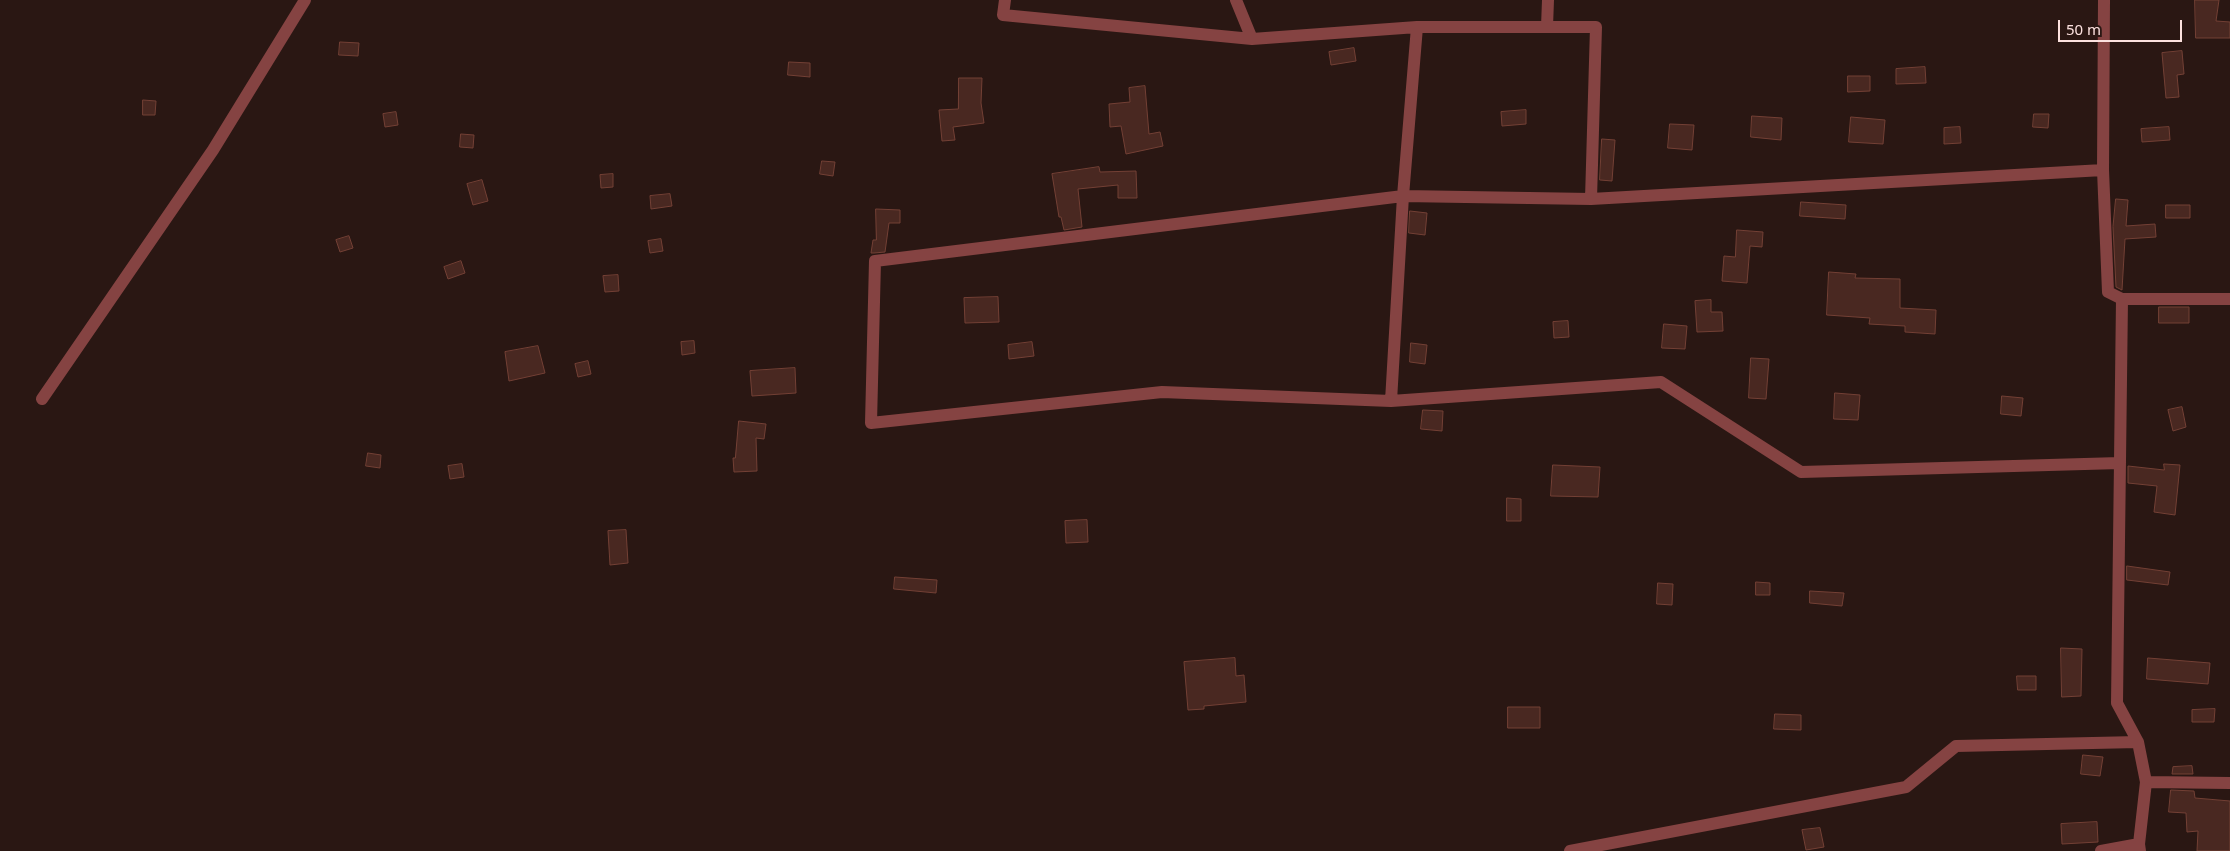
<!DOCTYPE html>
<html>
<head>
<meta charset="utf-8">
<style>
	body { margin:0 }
	#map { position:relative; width:2230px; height:851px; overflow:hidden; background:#2a1713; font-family:"Noto Sans",sans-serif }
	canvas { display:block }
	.scale { position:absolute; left:2058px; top:20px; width:124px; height:22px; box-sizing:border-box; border:2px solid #fce1df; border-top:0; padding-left:6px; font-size:15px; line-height:18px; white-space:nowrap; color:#fce1df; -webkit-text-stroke:4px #2a1713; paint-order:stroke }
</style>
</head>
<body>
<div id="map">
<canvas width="2230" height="851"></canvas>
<div class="scale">50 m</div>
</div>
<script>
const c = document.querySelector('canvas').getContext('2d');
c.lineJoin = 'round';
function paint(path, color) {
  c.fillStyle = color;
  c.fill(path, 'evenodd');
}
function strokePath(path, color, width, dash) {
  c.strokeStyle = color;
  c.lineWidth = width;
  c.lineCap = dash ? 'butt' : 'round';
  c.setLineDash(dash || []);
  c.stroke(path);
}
const building = new Path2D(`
	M2195,0H2219L2216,21L2230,22V38H2196Z
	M340,42L359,43L358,56L339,55Z
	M1354,48L1356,61L1331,65L1329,52Z
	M2182,51L2184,74L2177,75L2179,97L2166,98L2162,53Z
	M789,62L810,63V77L788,75Z
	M1925,67L1926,83L1896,84V69Z
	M1848,76H1870V91L1848,92Z
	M959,78H982L981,103L984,123L953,127L955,140L942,141L939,110L958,109Z
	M1145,86L1149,134L1160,132L1163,146L1126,154L1121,126L1110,127L1109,104L1130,102L1129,88Z
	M143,100L156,101L155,115H143Z
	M1526,110V124L1502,126L1501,112Z
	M396,112L398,125L385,127L383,114Z
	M2034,114H2049L2048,128L2033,127Z
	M1752,116L1782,118L1781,140L1751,137Z
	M1851,117L1885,120L1883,144L1849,142Z
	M1670,124L1694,125L1692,150L1668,148Z
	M1960,127L1961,143L1944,144V128Z
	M2169,127L2170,140L2142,142L2141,129Z
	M461,134L474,135L473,148L460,147Z
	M1602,139L1615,140L1612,181L1600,180Z
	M822,161L835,162L833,176L820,174Z
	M1099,167L1100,172L1136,171L1137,198H1118V185L1078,189L1082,227L1064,230L1061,217H1059L1052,174Z
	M613,174V187L601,188L600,175Z
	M482,180L488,201L473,205L467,184Z
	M670,194L672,206L651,209L650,196Z
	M2116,199L2128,200L2126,226L2155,224L2156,237L2125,239L2122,290L2116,287L2113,227Z
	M1801,202L1846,205L1845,219L1800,216Z
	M2166,205H2190V218H2166Z
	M876,209L900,210V223H889L885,252L874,253H871L873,240H876Z
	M1410,211L1427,213L1425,235L1409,233Z
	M1737,230L1763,232L1762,247L1750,246L1747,283L1722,281L1724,256L1735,257Z
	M349,236L353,248L340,252L336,240Z
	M661,239L663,251L650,253L648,241Z
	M461,261L465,273L448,279L444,267Z
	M1829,272L1856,274L1855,278L1900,279V308L1936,310L1935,334L1905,332V326L1869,324L1870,318L1827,315Z
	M618,275L619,291L605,292L603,276Z
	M998,297L999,322L965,323L964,298Z
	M1711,300V312H1722L1723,331L1697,332L1695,301Z
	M2159,307H2189V323H2159Z
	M1568,321L1569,337L1554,338L1553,322Z
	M1664,324L1687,326L1685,349L1662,348Z
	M694,341L695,353L682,355L681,342Z
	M1032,342L1034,356L1009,359L1008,345Z
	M1411,343L1427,345L1425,364L1410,362Z
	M538,346L545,373L509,381L505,352Z
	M1751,358L1769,359L1766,399L1749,398Z
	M588,361L591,374L578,377L575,364Z
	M795,368L796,393L752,396L750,371Z
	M1835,393L1860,395L1858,420L1834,419Z
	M2002,396L2023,398L2021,416L2001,414Z
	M2182,407L2186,427L2173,431L2168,410Z
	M1423,410L1443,411L1442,431L1421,429Z
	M739,421L766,424L764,439L756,438L757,471L734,472L733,458H735Z
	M368,453L381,455L380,468L366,466Z
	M462,464L464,477L450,479L448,466Z
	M2164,464L2180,465L2175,515L2154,512L2157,486L2128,483V466L2164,470Z
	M1553,465L1600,467L1598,497L1551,496Z
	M1507,498L1521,499V521H1507Z
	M1087,520L1088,542L1066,543L1065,521Z
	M626,530L628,563L610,565L608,531Z
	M2127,566L2170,572L2168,585L2127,580Z
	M895,577L937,580L936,593L894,589Z
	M1756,582L1770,583V595H1756Z
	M1658,583L1673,584L1672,605L1657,604Z
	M1810,591L1844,593L1842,606L1810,603Z
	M2061,648L2082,649L2081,696L2062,697Z
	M1235,658L1236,676L1244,675L1246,702L1204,706V709L1188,710L1184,662Z
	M2148,658L2210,663L2208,684L2147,679Z
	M2017,676H2036V690H2018Z
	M1508,707H1540V728H1508Z
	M2215,709L2214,722H2192V710Z
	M1775,714L1801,715V730L1774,729Z
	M2083,755L2103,757L2100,776L2081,774Z
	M2192,766L2193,774H2172L2173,767Z
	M2171,790L2194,791L2195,798L2230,801V851H2197L2198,831L2187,832L2186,813L2169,812Z
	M2097,822L2098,842L2062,844L2061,824Z
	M1820,828L1824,847L1806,850L1802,830Z`);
const minor = new Path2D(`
	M1005,0L1003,15L1252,39L1417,27H1596L1591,199
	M1236,0L1252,39
	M2104,0L2103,170L2108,292L2122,299L2117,703L2138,742
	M1547,27L1548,0
	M2103,170L1591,199L1403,196L875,261L871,423L1162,392L1391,401L1661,382L1801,472L2120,463
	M2122,299H2230
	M42,399L213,150L305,0
	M1391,401L1403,196L1417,27
	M1570,851L1906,787L1956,746L2138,742L2146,782
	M2101,851L2139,844
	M2140,851L2139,844L2146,782L2230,783`);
paint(building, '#492821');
strokePath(building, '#734035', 1);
strokePath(minor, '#854342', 12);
</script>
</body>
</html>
